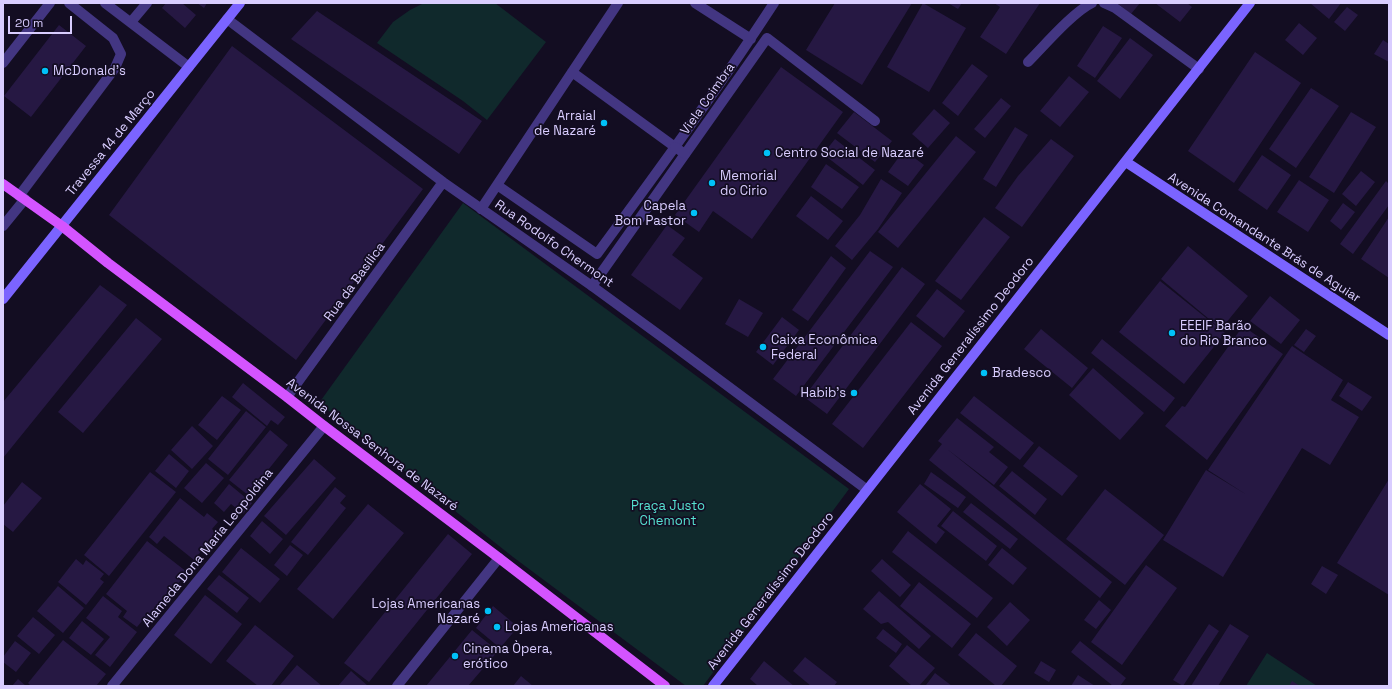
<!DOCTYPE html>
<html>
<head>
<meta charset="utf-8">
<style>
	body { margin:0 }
	#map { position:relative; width:1392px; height:689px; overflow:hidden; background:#130d22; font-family:"Space Grotesk",sans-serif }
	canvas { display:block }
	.frame { position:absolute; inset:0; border:4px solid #d9cdff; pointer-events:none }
	.scale { position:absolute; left:8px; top:16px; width:64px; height:18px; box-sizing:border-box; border:2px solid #d9cdff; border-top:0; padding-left:5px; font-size:12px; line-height:14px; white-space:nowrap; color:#d9cdff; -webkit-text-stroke:3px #130d22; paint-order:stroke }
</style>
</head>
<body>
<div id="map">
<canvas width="1392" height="689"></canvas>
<div class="frame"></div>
<div class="scale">20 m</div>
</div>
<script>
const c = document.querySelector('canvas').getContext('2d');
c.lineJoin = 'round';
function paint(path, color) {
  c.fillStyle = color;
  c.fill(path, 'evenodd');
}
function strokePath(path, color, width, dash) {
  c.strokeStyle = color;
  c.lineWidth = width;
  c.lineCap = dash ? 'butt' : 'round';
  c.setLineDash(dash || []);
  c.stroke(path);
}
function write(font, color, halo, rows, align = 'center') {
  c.font = font + ' "Space Grotesk",sans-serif';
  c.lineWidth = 3.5;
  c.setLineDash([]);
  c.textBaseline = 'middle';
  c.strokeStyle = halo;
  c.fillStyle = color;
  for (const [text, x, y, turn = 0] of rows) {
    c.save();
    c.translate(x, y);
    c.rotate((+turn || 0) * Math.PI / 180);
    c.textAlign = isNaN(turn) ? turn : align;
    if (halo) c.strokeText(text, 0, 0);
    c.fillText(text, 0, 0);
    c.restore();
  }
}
const green = new Path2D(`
	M424,3H495L546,42L487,120L463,101L377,43L393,22L410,10Z
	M463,203L849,489L703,686H686L513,557L319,403Z
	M1267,653L1317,686H1246Z`);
const building = new Path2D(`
	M166,3H182L196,15L185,28L162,8Z
	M197,3H207L204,8Z
	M835,3H912L862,85L806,50Z
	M923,3L966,28L929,92L887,67Z
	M948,3H962L958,9Z
	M994,3H1040L1006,54L980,37L1000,7Z
	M1117,3H1140L1131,14Z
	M1155,3H1187L1192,7L1180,22Z
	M1310,3H1341L1329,19Z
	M1347,7L1358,15L1345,31L1334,22Z
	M317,11L482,121L459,154L291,39Z
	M1299,23L1317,38L1303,55L1285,40Z
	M59,25L86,46L31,117L4,96Z
	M1103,26L1122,38L1095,78L1077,66Z
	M1130,38L1153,55L1120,99L1097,81Z
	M1383,40L1389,44V62L1374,54Z
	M232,46L423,189L296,360L109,215Z
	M1255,52L1301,83L1234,183L1188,151Z
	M972,64L988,76L958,116L942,103Z
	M781,67L843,112L752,239L713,211L699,232L675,215Z
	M1069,76L1089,92L1060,127L1040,111Z
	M1311,88L1339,106L1296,168L1269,149Z
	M1001,98L1011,106L985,138L974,129Z
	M934,109L950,123L928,148L912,134Z
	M854,112L892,141L875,162L837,133Z
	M1351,112L1376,127L1334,193L1309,177Z
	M1015,127L1028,135L996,187L983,179Z
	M956,136L976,152L898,248L878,232Z
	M835,139L875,170L863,185L823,154Z
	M1051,139L1074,156L1022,227L995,208L1018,176Z
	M904,150L924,165L908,186L888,172Z
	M1262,155L1291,175L1267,210L1238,190Z
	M826,164L859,187L842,209L811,187Z
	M1361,171L1375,182L1356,206L1342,194Z
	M881,179L902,193L878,229L852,260L835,246L860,215Z
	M1299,180L1329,200L1308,232L1277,212Z
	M1386,181L1389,184V205L1353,254L1340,244Z
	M811,196L843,221L828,240L796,216Z
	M1343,203L1355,212L1341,230L1330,221Z
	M984,217L1010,237L961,300L935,281Z
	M1389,217V278L1361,259Z
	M667,225L685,238L672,255L703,278L680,310L631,275Z
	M1188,246L1248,296L1221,329L1161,279Z
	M870,251L893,267L796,396L773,379Z
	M831,256L846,268L808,321L792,310Z
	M902,267L925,284L827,414L804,397Z
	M1160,281L1225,333L1184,384L1119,332Z
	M100,285L127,305L3,458V402Z
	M937,289L965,311L944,338L916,316Z
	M1270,296L1300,320L1281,344L1250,321Z
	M739,299L763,313L748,337L725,324Z
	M782,317L799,330L773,365L756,352Z
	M136,318L162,339L83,433L58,412Z
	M911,322L942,346L863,448L832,424Z
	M1243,326L1283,354L1207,460L1165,426L1182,406L1185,407Z
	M1041,329L1088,368L1072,388L1024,349Z
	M1306,329L1316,336L1304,352L1294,345Z
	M1102,339L1175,398L1164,412L1091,353Z
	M1292,346L1343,380L1331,400L1359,417L1330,465L1302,448L1223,577L1163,540L1206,470L1247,495L1208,470Z
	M1093,368L1144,413L1120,440L1069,395Z
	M1348,382L1372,397L1362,411L1339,396Z
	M243,383L285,417L278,425L271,420L267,426L232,397Z
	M222,396L241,410L217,440L198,425Z
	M974,396L1034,443L1020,460L960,413Z
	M246,411L266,427L228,475L208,459Z
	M957,418L994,447L989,452L1008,467L994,485L947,449L1112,582L1100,598L929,460L942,444L938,441Z
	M192,426L213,446L192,469L171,450Z
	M270,430L288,445L248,495L229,480Z
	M1039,446L1078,476L1062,496L1023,466Z
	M169,454L189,471L176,488L155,471Z
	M314,459L336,478L286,535L264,516Z
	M206,463L224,478L202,503L184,488Z
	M1012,471L1047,499L1035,515L999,486Z
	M150,472L176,492L109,576L84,555Z
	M931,472L966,497L958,508L924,484Z
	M1389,479V595L1337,563Z
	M22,482L42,498L13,532L3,524V506Z
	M229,484L252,503L243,514L231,504L224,512L214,503Z
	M920,484L951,509L937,526L945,532L936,544L897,512Z
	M335,487L346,496L340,503L346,508L308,555L291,542Z
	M1105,489L1164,535L1125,585L1066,539Z
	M180,498L204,517L207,513L218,522L212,529L216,533L194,560L164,536L157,544L149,537Z
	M971,503L1018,539L1010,549L963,512Z
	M368,504L404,533L333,619L297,589Z
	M953,511L997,546L986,561L941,526Z
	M262,521L283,539L270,554L250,536Z
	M908,531L993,598L977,618L892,552Z
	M448,534L472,554L369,682L344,663Z
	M147,541L187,572L147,625L142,621L137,627L123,617L127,611L106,594Z
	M290,545L303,555L287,576L274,565Z
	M241,548L280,579L260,603L222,572Z
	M1002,548L1027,568L1013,585L988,565Z
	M76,559L83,565L86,560L104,574L100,579L104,582L86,605L58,582Z
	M882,559L911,585L900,597L871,571Z
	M1146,565L1177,588L1122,665L1091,642Z
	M1322,566L1338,575L1326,594L1311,584Z
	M219,575L249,598L237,613L207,589Z
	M919,582L971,624L952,648L900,606Z
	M58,586L84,608L63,633L37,611Z
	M879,591L931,636L919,649L888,622L881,624L863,609Z
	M205,595L242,624L211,664L174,635Z
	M103,596L122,611L118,617L137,632L110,667L95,655L110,637L86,618Z
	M1099,600L1111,610L1096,629L1084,620Z
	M1010,602L1030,620L1007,646L987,627Z
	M493,606L518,627L500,648L476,628Z
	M33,617L55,635L39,654L17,636Z
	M82,621L104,639L91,655L69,638Z
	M1209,624L1219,631L1183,686L1173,680Z
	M1230,624L1249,636L1218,686H1191Z
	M255,625L294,656L271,686H258L226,661Z
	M883,629L902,644L896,653L876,638Z
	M472,630L498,651L468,686H426Z
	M976,633L1017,666L1001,686H996L958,655Z
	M63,640L106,674L96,686H31L28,683Z
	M15,641L31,653L16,672L3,662V657Z
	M1080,641L1126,678L1120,686H1113L1071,652Z
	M907,645L935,668L919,686H912L889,666Z
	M805,657L837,682L834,686H811L793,671Z
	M764,661L794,686H758L750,679Z
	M1041,661L1056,670L1049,682L1034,673Z
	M297,665L322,686H279Z
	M351,671L368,686H338Z
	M935,673L952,686L926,685Z
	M1078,675L1095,686H1071Z
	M521,676L533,686H513Z
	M18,679L26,686H12Z
	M1292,681L1300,686H1289Z`);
const lane = new Path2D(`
	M105,3L189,67
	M695,3L751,39
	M131,22L147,3
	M3,63L50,3
	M572,72L675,147
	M497,185L618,3
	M19,196L115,68L121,54L113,38L69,3
	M481,209L497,185L597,254C658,171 718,89 774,3
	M3,226L25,199
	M592,286L767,38L875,121
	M397,686L499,558`);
const street = new Path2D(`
	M1104,3L1115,8L1199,69
	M227,19L443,182L592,286L666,340L866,489
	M1028,62C1044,46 1073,12 1092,3
	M675,147L685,154
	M287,397L443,182
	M112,686L324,426`);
const secondary = new Path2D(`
	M1126,162L1389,335
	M3,299L240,3
	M713,686L1250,3`);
const primary = new Path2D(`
	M3,184L62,226L108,263L287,397L324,426L499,558L665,686`);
const markers = [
	[45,71,4,"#00c1f8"],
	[604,123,4,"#00c1f8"],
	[767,153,4,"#00c1f8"],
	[712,183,4,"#00c1f8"],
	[694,213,4,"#00c1f8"],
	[1172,333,4,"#00c1f8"],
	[763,347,4,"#00c1f8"],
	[984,373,4,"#00c1f8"],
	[854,393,4,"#00c1f8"],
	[488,611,4,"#00c1f8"],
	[497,627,4,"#00c1f8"],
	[455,656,4,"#00c1f8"]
];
const poiNames = [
	["McDonald's",53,71],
	["Arraial",596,116,"right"],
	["de Nazaré",596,131,"right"],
	["Centro Social de Nazaré",775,153],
	["Memorial",720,176],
	["do Cirio",720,191],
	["Capela",686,206,"right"],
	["Bom Pastor",686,221,"right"],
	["EEEIF Barão",1180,326],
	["do Rio Branco",1180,341],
	["Caixa Econômica",771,340],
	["Federal",771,355],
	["Bradesco",992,373],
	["Habib's",846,393,"right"],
	["Lojas Americanas",480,604,"right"],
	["Nazaré",480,619,"right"],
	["Lojas Americanas",505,627],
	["Cinema Òpera,",463,649],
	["erótico",463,664]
];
const streetNames = [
	["Viela Coimbra",708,99,-55],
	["Travessa 14 de Março",111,143,-51],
	["Avenida Comandante Brás de Aguiar",1264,238,33],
	["Rua Rodolfo Chermont",554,244,35],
	["Rua da Basílica",355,282,-54],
	["Avenida Generalíssimo Deodoro",971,336,-52],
	["Avenida Nossa Senhora de Nazaré",372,445,37],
	["Alameda Dona Maria Leopoldina",208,548,-51],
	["Avenida Generalíssimo Deodoro",771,591,-52]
];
const parkNames = [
	["Praça Justo",668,506],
	["Chemont",668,521]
];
paint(green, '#10292c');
paint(building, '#261843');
strokePath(lane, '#433682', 10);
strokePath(street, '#433682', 10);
strokePath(secondary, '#7b64ff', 10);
strokePath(primary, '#d454ff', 10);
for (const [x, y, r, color] of markers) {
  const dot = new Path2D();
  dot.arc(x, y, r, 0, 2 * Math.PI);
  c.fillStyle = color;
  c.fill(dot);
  strokePath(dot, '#130d22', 1.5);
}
write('13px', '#d9cdff', '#130d22', poiNames, 'left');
write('13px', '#d9cdff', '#130d22', streetNames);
write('13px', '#56e2d1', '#130d22', parkNames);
</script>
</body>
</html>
